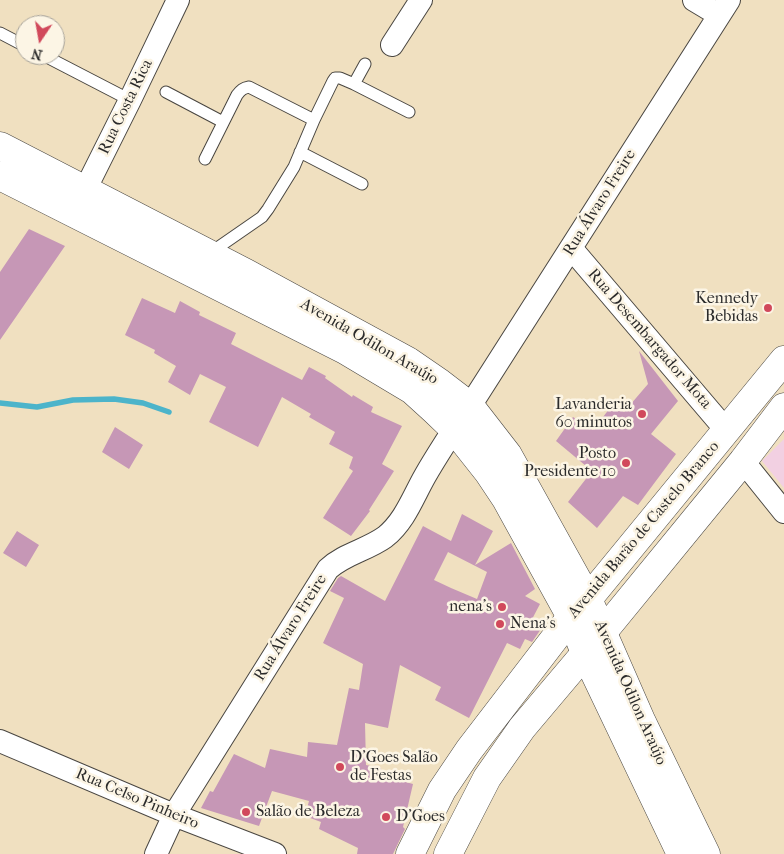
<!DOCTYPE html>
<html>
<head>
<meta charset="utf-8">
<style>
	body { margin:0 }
	#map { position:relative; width:784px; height:854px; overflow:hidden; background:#f0e0c0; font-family:"IM FELL French Canon",serif }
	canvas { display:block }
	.north { position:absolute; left:15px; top:15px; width:50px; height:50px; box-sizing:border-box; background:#fcf5e5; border:1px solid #a8a49b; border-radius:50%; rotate:192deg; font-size:14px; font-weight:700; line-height:20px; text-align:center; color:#2b2b2b }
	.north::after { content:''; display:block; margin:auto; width:18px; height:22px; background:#d1495b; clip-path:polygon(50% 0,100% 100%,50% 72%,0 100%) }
</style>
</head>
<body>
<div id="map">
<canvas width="784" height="854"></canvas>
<div class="north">N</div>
</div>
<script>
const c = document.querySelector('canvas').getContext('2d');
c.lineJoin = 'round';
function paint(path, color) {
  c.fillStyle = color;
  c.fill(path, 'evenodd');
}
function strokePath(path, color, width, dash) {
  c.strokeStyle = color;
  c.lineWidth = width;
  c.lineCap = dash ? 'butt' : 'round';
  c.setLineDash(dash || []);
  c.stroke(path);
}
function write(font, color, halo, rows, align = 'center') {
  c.font = font + ' "IM FELL French Canon",serif';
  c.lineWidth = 5;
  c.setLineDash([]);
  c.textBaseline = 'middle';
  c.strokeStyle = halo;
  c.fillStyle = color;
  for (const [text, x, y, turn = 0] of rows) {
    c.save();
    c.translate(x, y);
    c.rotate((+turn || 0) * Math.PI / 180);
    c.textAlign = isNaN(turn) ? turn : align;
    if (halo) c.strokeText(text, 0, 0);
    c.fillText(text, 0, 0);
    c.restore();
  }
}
const built = new Path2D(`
	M784,439V488L762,461Z`);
const stream = new Path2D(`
	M0,403L37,407L73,400L114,399L143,403L169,412`);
const building = new Path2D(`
	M29,229L65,246L0,340V272Z
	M142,298L175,313L180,301L200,312L199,315L236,333L231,344L302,380L309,367L326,376L325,378L352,397L353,395L373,407L371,412L402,426L382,464L394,471L369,510L370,511L351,536L323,518L353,471L349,468L353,457L329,444L335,432L309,417L311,414L282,397L258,447L209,422L226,387L200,374L190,395L168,382L176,366L154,353L155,350L125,335Z
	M639,351L678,401L651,434L676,454L638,505L623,496L597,528L568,502L592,471L556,441L573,417L593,430L613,404L624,412L648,384Z
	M115,427L143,445L129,469L102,452Z
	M462,514L493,531L475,565L511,543L535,589L525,596L540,604L530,623L541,629L532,642L525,639L520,649L507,643L469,718L435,700L441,687L400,665L388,728L365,723L366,765L381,768L380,775L413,784L403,827L405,829L393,854H357L358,848L319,829L321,822L305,816L309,801L272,791L259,826L201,808L210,791L213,792L234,754L265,768L270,749L307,757L308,742L337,745L349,688L359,690L363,664L323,643L344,598L330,591L338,578L341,576L385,601L423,526L451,541ZM448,552L487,572L477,599L451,588L434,580Z
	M17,531L39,545L26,567L3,553Z`);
const service = new Path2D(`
	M0,33L25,46
	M43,55L130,100
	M354,84L409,112
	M166,92L223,122
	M300,152L362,184
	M205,159L237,95C241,90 243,88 249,87L314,120
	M210,253L262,217L268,209L294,167L314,120L333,81L335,78H340L354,84L365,64`);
const minor = new Path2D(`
	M694,0L719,15
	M392,45L421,0
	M77,206L130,100L178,0
	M571,248L726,430
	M470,406L729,0
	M743,461L784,512
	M0,741L174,815L275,854
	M156,854L174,815L328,569C344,554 367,550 385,537C405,521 413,497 425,476C434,460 444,445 454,429`);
const secondary = new Path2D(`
	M0,146L246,273L408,361L440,383L470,406L508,455L588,599L641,720L706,854
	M0,176L345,350L412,390L434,410L454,429L488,472L506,499L571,617L585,653L681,854`);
const primary = new Path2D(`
	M410,854L442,790L469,750L571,617L588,599L784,360
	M448,854L487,778L522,728L603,632L743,461L784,407`);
const markers = [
	[768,308,5,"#d1495b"],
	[642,414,5,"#d1495b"],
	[626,463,5,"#d1495b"],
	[502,607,5,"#d1495b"],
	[500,624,5,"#d1495b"],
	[340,767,5,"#d1495b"],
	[246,812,5,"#d1495b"],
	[386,817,5,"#d1495b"]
];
const streetNames = [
	["Rua Costa Rica",126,107,-64],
	["Rua Álvaro Freire",600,203,-58],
	["Rua Desembargador Mota",649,339,49],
	["Avenida Odilon Araújo",369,342,30],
	["Avenida Barão de Castelo Branco",644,530,-50],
	["Rua Álvaro Freire",291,628,-58],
	["Avenida Odilon Araújo",630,693,66],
	["Rua Celso Pinheiro",137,799,23]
];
const poiNames = [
	["Kennedy",758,299],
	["Bebidas",758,317],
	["Lavanderia",632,405],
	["60 minutos",632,423],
	["Posto",616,454],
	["Presidente 10",616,472],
	["nena's",492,607],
	["Nena's",510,624,"left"],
	["D'Goes Salão",350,758,"left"],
	["de Festas",350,776,"left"],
	["Salão de Beleza",256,812,"left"],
	["D'Goes",396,817,"left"]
];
paint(built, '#f2d0e2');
strokePath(stream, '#4cb4ca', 5.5);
paint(building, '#c697b6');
strokePath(service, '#494641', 13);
strokePath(minor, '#494641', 24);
strokePath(secondary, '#494641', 29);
strokePath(primary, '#494641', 29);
strokePath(service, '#fff', 11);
strokePath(minor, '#fff', 22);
strokePath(secondary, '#fff', 28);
strokePath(primary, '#fff', 28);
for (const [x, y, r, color] of markers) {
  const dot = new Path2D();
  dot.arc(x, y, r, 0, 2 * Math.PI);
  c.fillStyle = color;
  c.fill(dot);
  strokePath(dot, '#fcf5e5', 2);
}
write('16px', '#2b2b2b', '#fcf5e5', streetNames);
write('16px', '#2b2b2b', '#fcf5e5', poiNames, 'right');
</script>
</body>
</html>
